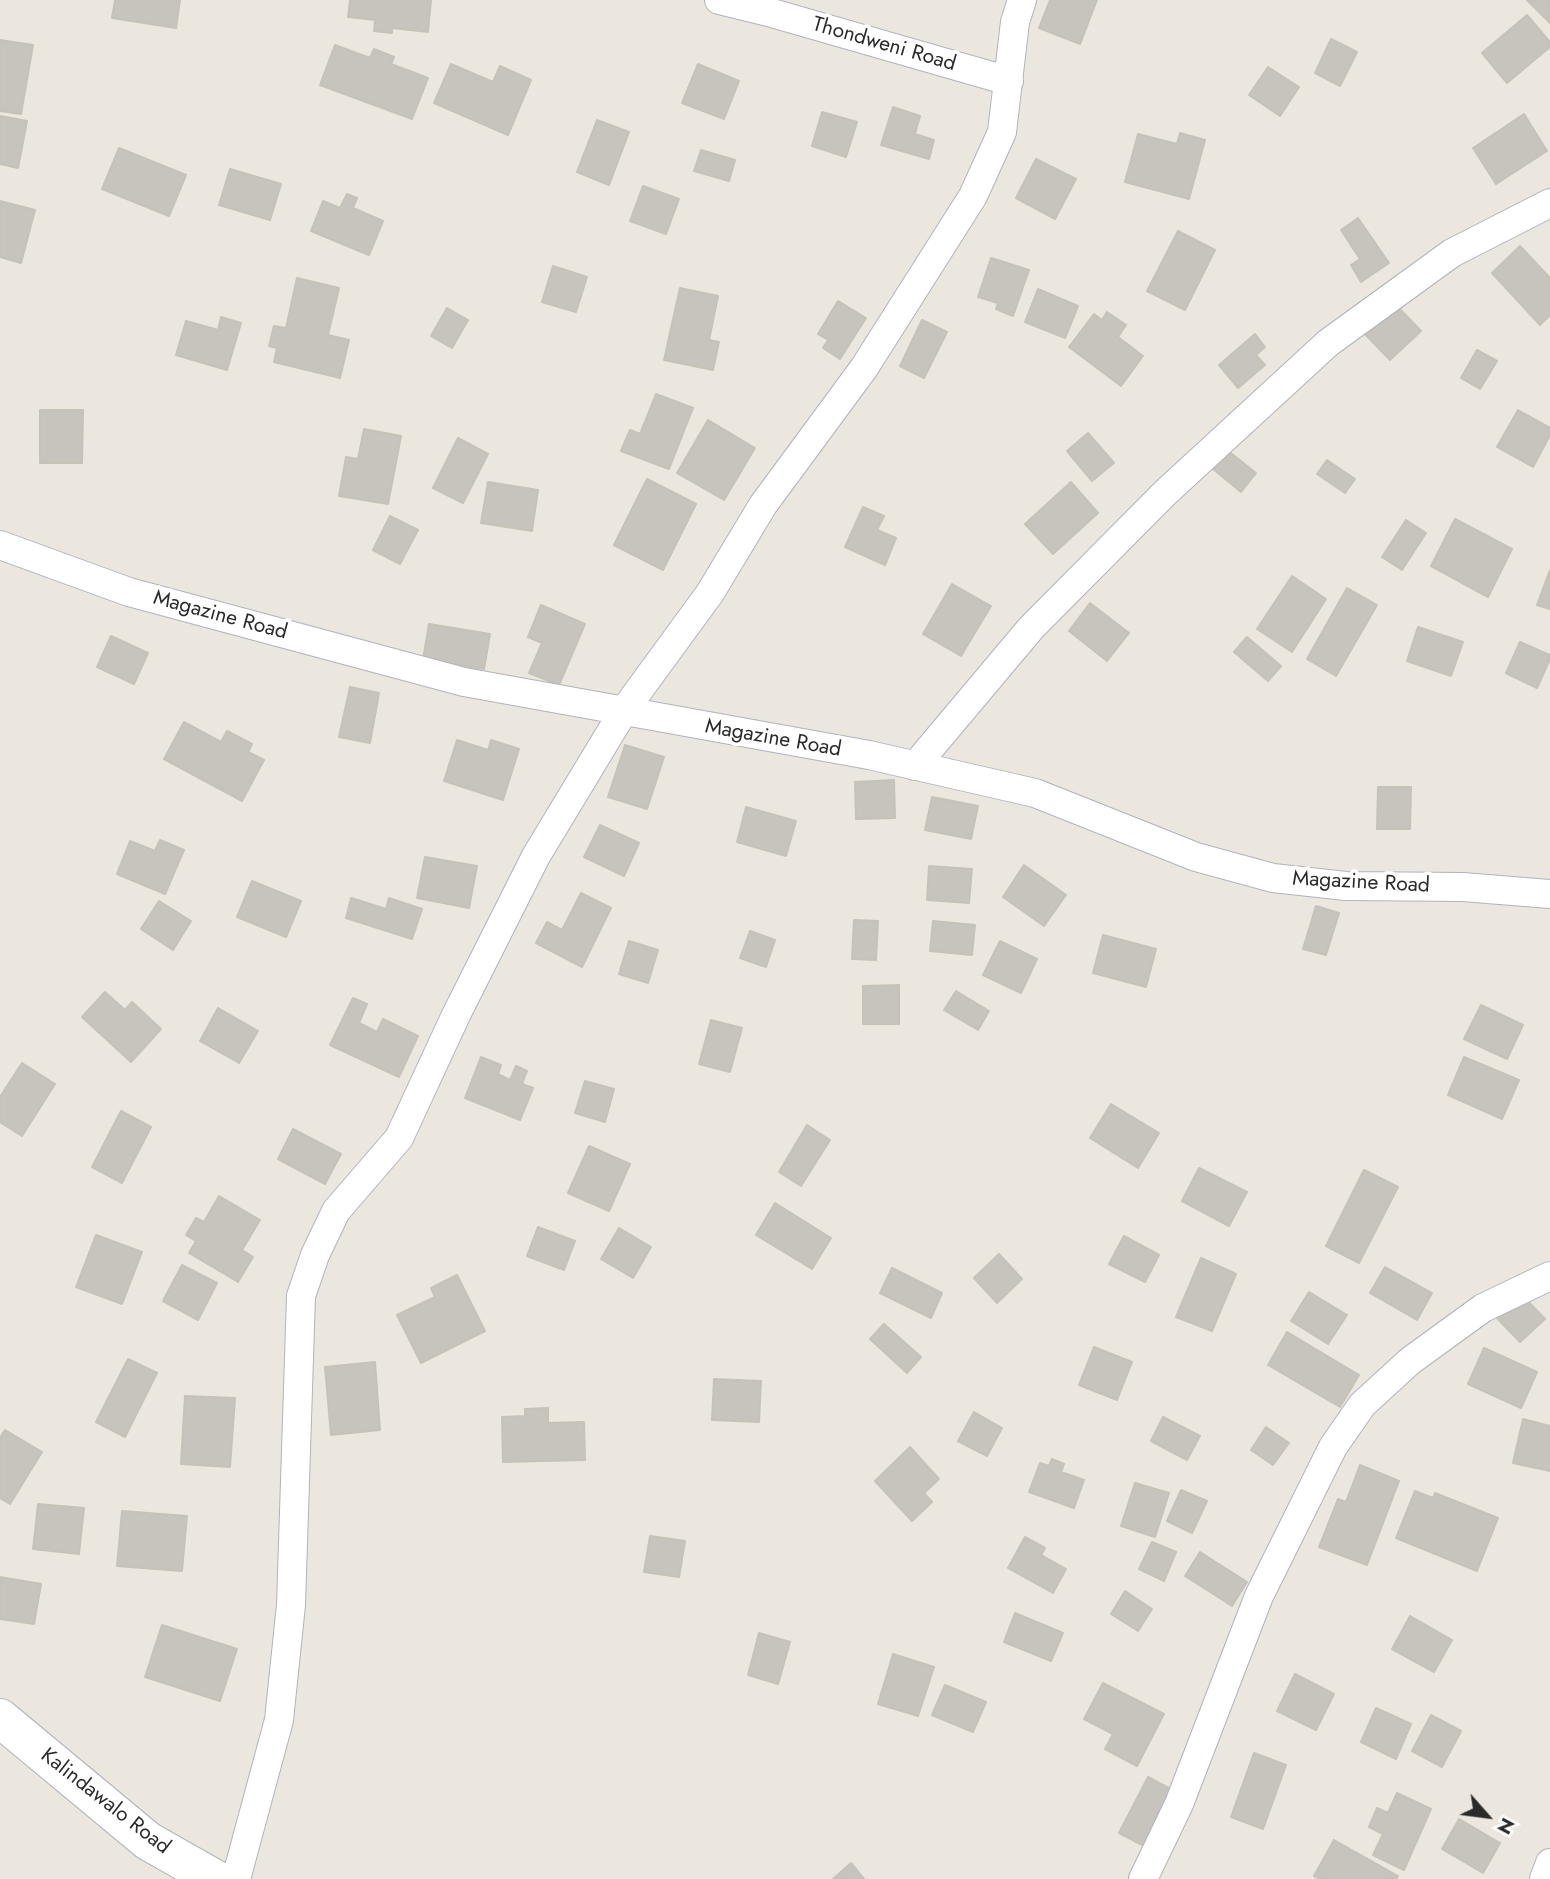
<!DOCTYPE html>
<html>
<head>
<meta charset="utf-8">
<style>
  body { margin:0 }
  #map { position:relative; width:1550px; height:1879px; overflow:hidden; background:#ebe7de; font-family:Jost,sans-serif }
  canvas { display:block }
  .north { position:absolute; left:1452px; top:1781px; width:70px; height:70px; -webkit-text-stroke:5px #fff; paint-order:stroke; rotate:118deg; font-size:19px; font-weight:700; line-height:28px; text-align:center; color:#2b2b2b }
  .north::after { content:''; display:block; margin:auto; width:24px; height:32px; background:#2b2b2b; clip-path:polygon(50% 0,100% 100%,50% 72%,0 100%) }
</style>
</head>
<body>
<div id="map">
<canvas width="1550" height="1879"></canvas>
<div class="north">N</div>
</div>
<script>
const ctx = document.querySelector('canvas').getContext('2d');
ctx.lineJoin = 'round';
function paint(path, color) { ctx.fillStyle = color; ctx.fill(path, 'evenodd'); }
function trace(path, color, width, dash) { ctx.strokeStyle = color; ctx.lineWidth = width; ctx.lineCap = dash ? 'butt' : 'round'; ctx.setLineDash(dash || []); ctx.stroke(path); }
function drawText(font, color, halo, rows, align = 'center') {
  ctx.font = font + ' Jost,sans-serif'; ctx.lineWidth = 7; ctx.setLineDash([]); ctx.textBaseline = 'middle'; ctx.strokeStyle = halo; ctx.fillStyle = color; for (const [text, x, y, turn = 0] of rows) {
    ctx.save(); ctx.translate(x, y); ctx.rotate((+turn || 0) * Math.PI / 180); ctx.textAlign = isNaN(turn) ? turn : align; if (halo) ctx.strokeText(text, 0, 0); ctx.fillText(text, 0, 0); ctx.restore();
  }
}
const building = new Path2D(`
  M115,0H180L176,28L112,18Z
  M350,0H431L428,32L392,28V33L374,31L375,20L348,17Z
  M1050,0H1097L1080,44L1039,28Z
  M1527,0H1550V23Z
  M1527,15L1550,42V47L1507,83L1482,53Z
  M1331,39L1357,52L1340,86L1315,73Z
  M0,40L33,45L21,114L0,111Z
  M335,45L370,58L374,49L394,57L391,64L428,78L412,119L320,85Z
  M451,64L493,82L500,66L531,80L508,135L434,103Z
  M698,64L739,81L724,119L682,103Z
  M1268,67L1299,87L1280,116L1249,95Z
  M893,107L920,116L915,134L934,140L929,159L881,145Z
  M822,112L857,122L846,157L812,146Z
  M1524,114L1547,151L1496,184L1473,148Z
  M0,116L27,121L18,168L0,164Z
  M597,120L629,132L609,185L577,172Z
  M1180,133L1205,140L1189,199L1125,182L1138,134L1177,144Z
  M119,148L186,175L169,216L102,189Z
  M701,150L735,160L729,181L694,171Z
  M1036,159L1076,179L1055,219L1016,198Z
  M230,169L281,184L270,220L219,205Z
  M643,186L679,199L666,234L630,221Z
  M347,194L357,198L353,208L383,221L369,255L311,231L323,201L340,208Z
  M0,201L35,210L21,263L0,257Z
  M1358,218L1389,263L1361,282L1351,265L1360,259L1341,230Z
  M1178,231L1215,250L1185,310L1147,291Z
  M1520,246L1550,278V315L1540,325L1492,273Z
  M991,258L1029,270L1013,316L996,309L998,303L978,297Z
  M553,266L587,277L576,312L542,302Z
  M297,278L339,288L328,335L349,340L340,378L274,362L277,348L269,346L274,326L286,328Z
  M680,288L718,296L709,340L719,342L713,370L664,360Z
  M1038,289L1078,306L1065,338L1025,322Z
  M838,301L866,318L840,359L823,348L828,340L818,334Z
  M1394,303L1421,331L1390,360L1363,332Z
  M447,308L468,320L452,348L431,336Z
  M1107,312L1126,325L1118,337L1143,356L1121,386L1069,347L1094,314L1102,320Z
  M221,317L241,323L227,370L176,355L186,321L218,330Z
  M922,320L947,332L924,378L900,366Z
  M1255,334L1265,347L1256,355L1265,365L1238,388L1219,365Z
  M1477,350L1497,361L1480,389L1461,378Z
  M656,394L693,408L669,469L621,451L630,430L640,434Z
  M40,410H83L82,463H40Z
  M1518,410L1550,428V435L1533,467L1497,447Z
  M708,420L755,448L724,500L677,473Z
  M364,429L401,436L388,504L339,496L346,457L358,459Z
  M1088,433L1114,463L1092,481L1067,451Z
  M458,438L488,454L463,503L433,488Z
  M1227,450L1256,473L1241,492L1212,468Z
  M1327,460L1355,479L1345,493L1317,474Z
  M647,479L696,504L663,570L614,545Z
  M488,482L538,490L532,531L481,523Z
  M1071,482L1098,513L1053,554L1025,524Z
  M863,507L884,516L877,530L896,538L885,565L845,547Z
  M390,516L418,530L400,564L373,550Z
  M1455,519L1512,549L1488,597L1431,566Z
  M1406,520L1426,533L1402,570L1382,557Z
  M1550,570V609L1537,605Z
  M1292,576L1326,599L1292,652L1257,629Z
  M952,584L991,606L961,656L923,634Z
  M1347,588L1377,605L1336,676L1307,659Z
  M1090,603L1129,633L1107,661L1069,631Z
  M541,605L585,624L559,685L529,673L542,643L528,637Z
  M429,624L490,634L484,669L423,660Z
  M1418,627L1463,642L1451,676L1407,661Z
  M111,636L148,653L134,684L97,667Z
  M1247,637L1281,666L1268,681L1234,652Z
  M1520,642L1550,655V659L1537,688L1506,673Z
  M350,687L379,693L370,743L339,737Z
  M184,722L221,742L227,731L252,744L248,752L264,760L242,801L164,759Z
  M457,740L488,750L491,740L519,749L503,800L444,781Z
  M625,745L664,757L647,809L608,797Z
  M894,780L895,818L856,819L855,782Z
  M1378,787H1411L1410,829H1377Z
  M932,797L978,806L971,839L925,830Z
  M746,807L796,821L786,856L737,842Z
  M600,825L639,843L624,876L584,857Z
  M160,840L184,850L165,894L117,874L130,841L155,851Z
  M425,857L477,866L469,908L417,898Z
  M1024,865L1066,895L1044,926L1003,897Z
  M929,866L972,869L969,903L927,900Z
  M252,881L301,901L286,937L237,917Z
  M581,893L611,908L582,967L536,943L547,922L562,930Z
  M351,898L386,909L389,898L422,909L412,939L346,918Z
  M159,901L191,921L173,950L141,929Z
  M1316,906L1339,913L1326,955L1303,949Z
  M854,920L878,921L876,960L852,959Z
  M933,921L975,925L972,955L930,951Z
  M750,931L775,940L766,967L740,958Z
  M1103,935L1156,949L1146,987L1093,973Z
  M629,941L658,950L648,983L619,974Z
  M1000,941L1037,959L1021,993L983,975Z
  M899,985V1024H863V986Z
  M956,991L989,1011L978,1030L944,1010Z
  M105,992L125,1010L132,1002L161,1029L131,1062L82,1017Z
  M353,998L367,1004L359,1023L377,1032L383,1019L418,1036L399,1077L330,1045Z
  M1481,1005L1523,1025L1507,1059L1464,1039Z
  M218,1008L258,1031L239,1063L200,1041Z
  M711,1020L742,1028L730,1072L699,1064Z
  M481,1057L501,1065L498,1074L510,1080L516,1066L527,1071L522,1084L533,1088L520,1120L465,1098Z
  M1464,1057L1519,1080L1502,1119L1448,1095Z
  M22,1063L55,1084L22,1136L0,1122V1097Z
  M585,1081L614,1089L605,1122L575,1113Z
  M1111,1104L1159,1133L1138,1168L1090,1138Z
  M121,1111L151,1127L122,1183L92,1167Z
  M807,1125L830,1140L801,1186L779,1172Z
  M293,1129L341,1154L325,1184L278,1159Z
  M589,1146L630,1164L609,1211L568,1193Z
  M1199,1168L1247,1192L1229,1226L1182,1201Z
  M1364,1170L1398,1187L1359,1263L1326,1246Z
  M219,1196L260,1220L242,1250L253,1257L238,1282L189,1253L196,1241L186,1235L196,1218L204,1222Z
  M775,1203L831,1238L812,1269L756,1235Z
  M538,1227L575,1241L564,1270L527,1256Z
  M619,1228L651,1247L633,1278L601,1259Z
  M96,1235L142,1252L122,1304L76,1287Z
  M1124,1236L1159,1255L1145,1282L1109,1264Z
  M999,1254L1022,1279L997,1303L974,1278Z
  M1201,1258L1236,1274L1212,1331L1176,1317Z
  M182,1265L217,1283L198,1320L163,1301Z
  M1385,1267L1432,1293L1417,1320L1370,1293Z
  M892,1268L942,1293L931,1318L880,1293Z
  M457,1275L485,1331L421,1363L397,1315L435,1297L431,1288Z
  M1309,1292L1347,1315L1328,1344L1291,1321Z
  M1519,1292L1545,1319L1520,1342L1494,1315Z
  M884,1324L921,1357L907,1373L870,1339Z
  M1287,1332L1359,1375L1340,1407L1268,1365Z
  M1094,1347L1132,1362L1117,1400L1079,1385Z
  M1484,1348L1537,1372L1521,1408L1468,1384Z
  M128,1359L157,1373L125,1437L96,1422Z
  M375,1362L380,1430L331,1435L325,1367Z
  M714,1379L761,1381L759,1422L712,1420Z
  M185,1396L235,1398L230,1467L181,1464Z
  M548,1408V1423L584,1422L585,1460L503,1462L502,1417L525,1416V1409Z
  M974,1412L1002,1428L987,1456L958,1441Z
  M1163,1417L1200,1436L1187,1460L1151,1441Z
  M1523,1419L1550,1426V1471L1513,1463Z
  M1266,1427L1289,1443L1273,1465L1251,1450Z
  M5,1430L42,1452L10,1504L0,1498V1438Z
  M910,1447L939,1479L924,1493L932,1502L912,1521L875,1481Z
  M1052,1459L1064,1464L1061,1472L1084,1480L1074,1508L1029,1492L1040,1463L1049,1466Z
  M1360,1465L1399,1481L1367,1565L1319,1547L1338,1499L1346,1502Z
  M1135,1483L1169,1493L1155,1537L1121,1526Z
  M1181,1490L1207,1501L1192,1533L1167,1521Z
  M1415,1491L1433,1498L1435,1493L1498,1518L1477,1571L1396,1538Z
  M38,1504L84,1508L79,1554L33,1549Z
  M122,1511L187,1516L182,1571L117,1566Z
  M650,1536L685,1541L679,1577L644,1572Z
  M1025,1537L1045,1548L1041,1555L1066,1569L1053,1593L1008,1568Z
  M1152,1542L1176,1552L1164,1581L1139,1569Z
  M1200,1552L1247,1582L1232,1606L1185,1576Z
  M0,1577L41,1584L34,1624L0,1619Z
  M1125,1591L1152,1609L1138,1631L1111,1614Z
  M1015,1613L1063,1633L1051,1661L1004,1642Z
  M1410,1616L1452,1640L1434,1672L1392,1649Z
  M162,1625L237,1649L220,1701L145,1677Z
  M759,1633L790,1642L778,1684L748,1675Z
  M893,1654L934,1667L918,1716L878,1704Z
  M1295,1674L1334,1694L1316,1730L1277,1711Z
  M1103,1683L1164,1714L1137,1766L1105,1749L1113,1734L1084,1719Z
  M945,1685L986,1702L973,1732L932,1715Z
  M1376,1708L1411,1724L1396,1759L1361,1742Z
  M1431,1715L1461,1731L1442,1767L1412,1751Z
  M1254,1753L1286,1765L1263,1829L1231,1817Z
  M1148,1777L1178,1793L1150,1849L1119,1833Z
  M1397,1793L1431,1809L1404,1870L1373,1855L1383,1834L1369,1827L1377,1808L1388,1813Z
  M1459,1819L1500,1843L1483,1873L1442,1849Z
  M1334,1840L1398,1876L1396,1879H1320L1314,1876Z
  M851,1863L864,1879H833Z`);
paint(building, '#c7c3bd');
trace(building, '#c7c2b8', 2);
const street = new Path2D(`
  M719,0L772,13L1009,81
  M0,545L129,592L464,682L869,755L1035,793L1196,857L1273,878L1346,886L1463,887L1550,894
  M915,766L1031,628L1165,493L1328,343L1452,253L1550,203
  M236,1879L279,1720L291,1605L301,1296L315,1255L336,1211L399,1138L456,1015L536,856L623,712L710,593L763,505L864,368L973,196L1002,132L1015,22L1022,0
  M1143,1879L1179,1804L1259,1596L1333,1447L1362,1405L1410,1361L1483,1308L1550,1276
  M1544,1879L1550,1863`);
const secondary = new Path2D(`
  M0,1718L148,1841L215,1879`);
trace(street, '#b1b3bd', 30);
trace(secondary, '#b1b3bd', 40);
trace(street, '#fff', 28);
trace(secondary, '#fff', 38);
drawText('21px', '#2b2b2b', '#fff', [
  ["Thondweni Road",884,45,16],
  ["Magazine Road",220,616,15],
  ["Magazine Road",773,739,10],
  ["Magazine Road",1361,883,3],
  ["Kalindawalo Road",105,1802,38]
]);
</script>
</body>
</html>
